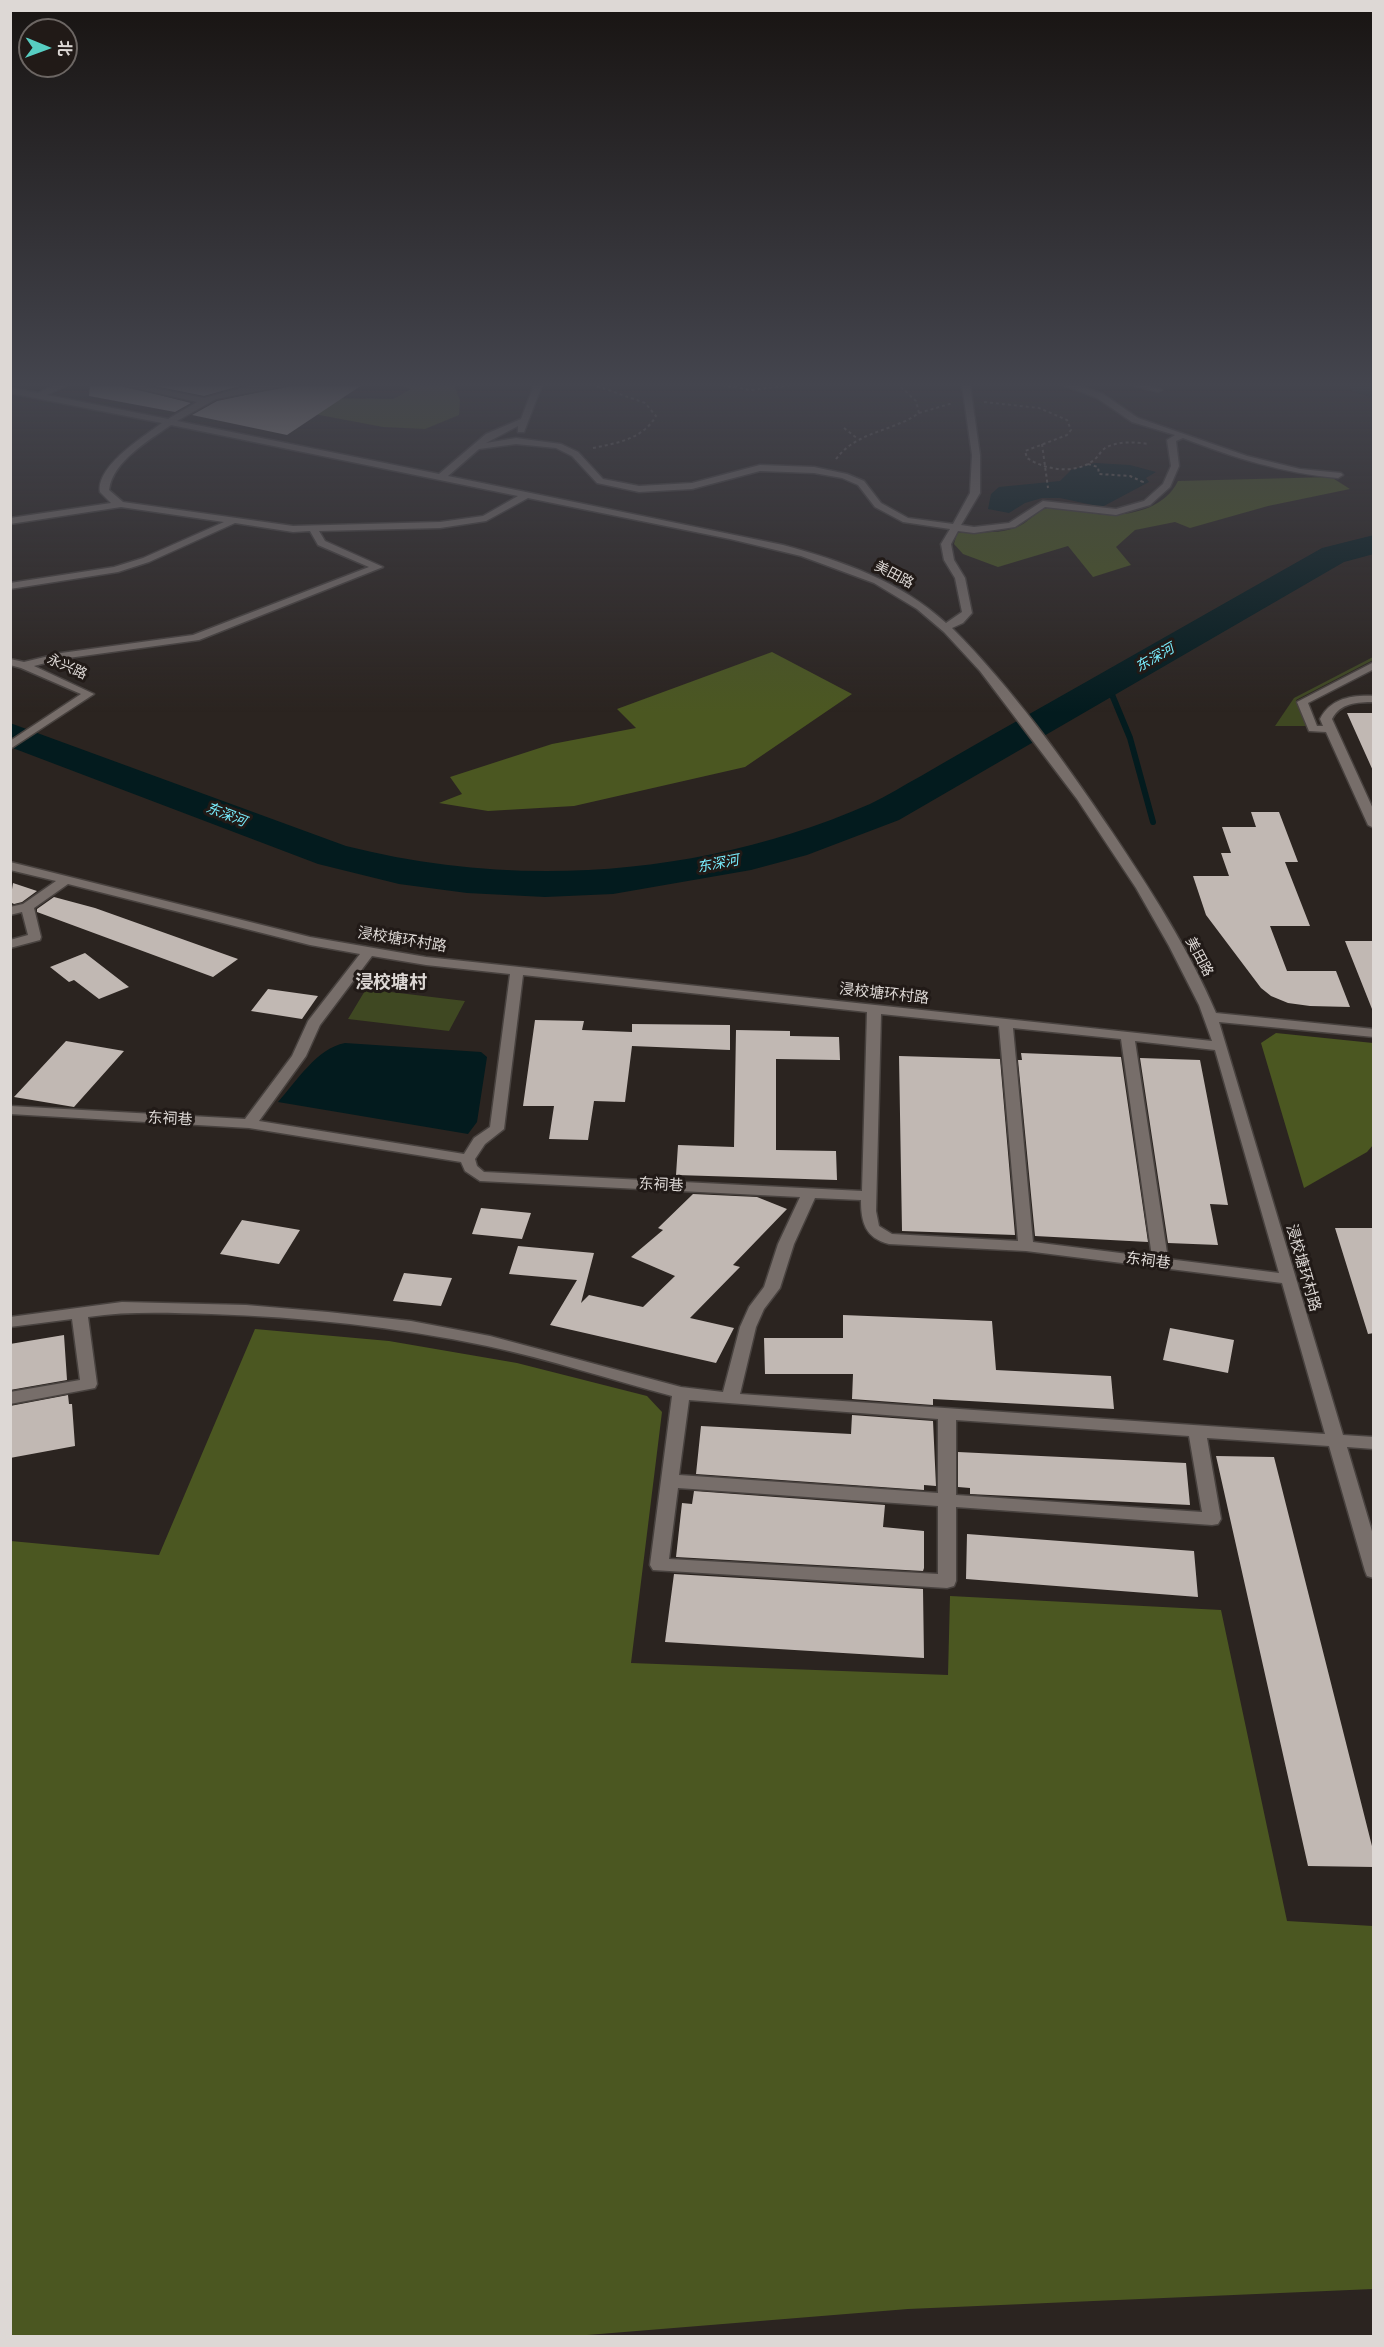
<!DOCTYPE html>
<html>
<head>
<meta charset="utf-8">
<style>
  body { margin:0 }
  #map { position:relative; width:1384px; height:2347px; overflow:hidden; background:#2b2420; font-family:Rubik,"Noto Sans SC",sans-serif }
  canvas { display:block }
  .frame { position:absolute; inset:0; border:12px solid #ddd8d5; pointer-events:none }
  .north { position:absolute; left:18px; top:18px; width:60px; height:60px; box-sizing:border-box; background:#211a17; border:2px solid #6c6663; border-radius:50%; rotate:91deg; font-size:16px; font-weight:700; line-height:24px; text-align:center; color:#ddd8d5 }
  .north::after { content:''; display:block; margin:auto; width:21px; height:27px; background:#57cec2; clip-path:polygon(50% 0,100% 100%,50% 72%,0 100%) }
</style>
</head>
<body>
<div id="map">
<canvas width="1384" height="2347"></canvas>
<div class="frame"></div>
<div class="north">北</div>
</div>
<script>
const ctx = document.querySelector('canvas').getContext('2d');
ctx.lineJoin = 'round';
function paint(path, color) { ctx.fillStyle = color; ctx.fill(path, 'evenodd'); }
function trace(path, color, width, dash) { ctx.strokeStyle = color; ctx.lineWidth = width; ctx.lineCap = dash ? 'butt' : 'round'; ctx.setLineDash(dash || []); ctx.stroke(path); }
function drawText(font, color, halo, rows, align = 'center') {
  ctx.font = font + ' Rubik,"Noto Sans SC",sans-serif'; ctx.lineWidth = 6; ctx.setLineDash([]); ctx.textBaseline = 'middle'; ctx.strokeStyle = halo; ctx.fillStyle = color; for (const [text, x, y, turn = 0] of rows) {
    ctx.save(); ctx.translate(x, y); ctx.rotate((+turn || 0) * Math.PI / 180); ctx.textAlign = isNaN(turn) ? turn : align; if (halo) ctx.strokeText(text, 0, 0); ctx.fillText(text, 0, 0); ctx.restore();
  }
}
paint(new Path2D(`
  M1373,657V660L1296,700L1306,726H1275L1294,698Z
  M366,989L465,1001L449,1031L348,1019Z`), '#3f4822');
paint(new Path2D(`
  M401,385H454L460,400L459,415L425,429L383,427L298,411L323,398L393,399L411,389Z
  M1331,477L1350,489L1268,506L1190,528L1175,522L1135,530L1116,547L1131,565L1093,577L1068,546L998,567L963,554L954,544L957,533C977,531 999,535 1017,527C1030,522 1038,508 1052,507C1067,506 1083,512 1098,514C1127,517 1164,510 1178,481Z
  M772,652L852,694L745,767L574,806L488,811L439,803L462,794L450,777L552,744L636,728L617,709Z
  M1276,1033L1373,1043V1145L1367,1152L1304,1188L1261,1043Z
  M255,1329L389,1341L517,1363L647,1396L662,1412L631,1663L948,1675L950,1596L1221,1610L1287,1921L1373,1926V2289L908,2309L575,2336H11V1541L159,1555Z`), '#4b5721');
paint(new Path2D(`
  M1095,463L1130,465L1156,472L1146,478L1149,482L1102,507L1060,498H1042L1025,503L1009,513L988,509L991,494L999,487L1060,481L1071,470Z
  M345,1043L481,1052L487,1057L477,1122L468,1134L278,1102C296,1082 317,1048 345,1043Z`), '#031b1e');
trace(new Path2D(`
  M1108,685L1130,738L1153,822`), '#031b1e', 6);
paint(new Path2D(`
  M1348,385H1374V398L1352,391Z
  M1374,535V554L1344,562L899,820L807,855L751,870L613,894L545,897L467,893L399,884L318,864L10,747V723L346,846C519,890 706,876 870,804C887,796 904,785 921,776C953,757 985,739 1017,721C1119,663 1220,606 1322,548Z`), '#031b1e');
paint(new Path2D(`
  M90,385H120L191,403L175,412L89,396Z
  M149,385H244L204,396Z
  M292,385H362L287,435L192,415L217,401Z
  M1347,713H1374V773Z
  M1251,812H1279L1298,862H1285L1310,926H1270L1287,971H1336L1350,1007L1310,1006L1288,1003L1271,996L1261,988L1206,915L1193,876H1229L1221,853H1231L1222,827H1256Z
  M13,883L37,891L22,902L14,904L10,902Z
  M54,897L95,908L238,959L213,977L37,912V909Z
  M1345,941H1374V1009H1372Z
  M85,953L129,987L99,999L74,980L69,982L50,967Z
  M268,989L318,996L302,1019L251,1011Z
  M535,1020L584,1021L582,1030L632,1032V1024L730,1025V1050L632,1046L625,1102L594,1101L588,1140L549,1139L554,1106H523Z
  M736,1030L790,1031V1036L839,1037L840,1060L776,1059V1150L836,1151L837,1180L676,1175L678,1145L734,1147Z
  M66,1041L124,1051L74,1107L14,1097Z
  M1021,1053L1121,1057L1148,1242L1035,1236L1018,1060H1022Z
  M899,1056L1000,1059L1015,1235L902,1231Z
  M1140,1058L1200,1060L1228,1205L1210,1204L1218,1245L1168,1243Z
  M693,1194L757,1197L787,1209L733,1265L740,1267L690,1318L734,1328L716,1363L550,1325L577,1280L509,1274L518,1246L594,1253L581,1303L589,1295L643,1307L675,1276L631,1257L663,1230L658,1228Z
  M481,1208L531,1213L522,1239L472,1234Z
  M242,1220L300,1230L279,1264L220,1254Z
  M1335,1228H1374V1333L1368,1334Z
  M404,1273L452,1278L441,1306L393,1301Z
  M843,1315L992,1321L996,1370L1111,1376L1114,1409L933,1399V1405L852,1399L853,1374H765L764,1338H843Z
  M1170,1328L1234,1340L1228,1373L1163,1360Z
  M64,1335L67,1380L10,1390V1344Z
  M68,1395L69,1404H72L75,1446L10,1458V1406Z
  M852,1415L933,1421L936,1486L924,1485V1490L696,1474L701,1426L851,1434Z
  M958,1452L1186,1463L1190,1505L970,1494V1488L958,1487Z
  M1216,1456L1274,1457L1374,1854V1867L1308,1866Z
  M694,1491L885,1505L883,1527L924,1531V1568L923,1571L676,1557L682,1503L692,1504Z
  M967,1534L1194,1551L1198,1597L966,1579Z
  M674,1574L923,1589L924,1658L665,1642Z`), '#c1b8b3');
const minor = new Path2D(`
  M56,385H67L47,395L168,419L197,402L122,385H138L204,398L249,386L290,385L216,399L177,421L439,474L486,434L521,419L534,385H542L524,432H518V426L486,443L516,438L561,444L578,452L603,479L639,486L692,483L760,465L814,467L847,474L864,481L881,503L908,518L953,524L970,493L972,455L962,385H970L980,455V493L961,525L974,527L1009,523L1043,501L1116,509L1144,501L1163,484L1171,466L1167,440L1175,435L1132,422L1097,398L1064,385H1076L1103,394L1138,418L1247,456L1300,469L1341,473L1343,475L1338,478C1282,473 1235,458 1183,438L1176,441L1179,466L1170,487L1150,505L1116,515L1045,507L1015,527L974,533L958,531L951,544L954,560L965,578L972,613L963,623L952,628C1013,689 1064,761 1112,832C1150,889 1189,949 1216,1013L1374,1029V1037L1219,1022L1343,1435L1374,1437V1449L1347,1447L1374,1538V1578L1367,1576L1365,1571L1329,1446L1207,1438L1221,1519L1218,1524L1212,1525L956,1507V1581L954,1586L947,1588L653,1570L650,1565L672,1396C611,1380 549,1359 487,1346C397,1327 303,1317 211,1314C169,1313 129,1311 88,1317L97,1384L95,1388L10,1404V1392L80,1380L72,1319L10,1327V1317L122,1302L246,1305L328,1312L411,1321L490,1336L681,1387L723,1392L740,1327L749,1307L764,1287L778,1244L800,1197L480,1181L465,1171L461,1162L249,1128L10,1114V1106L245,1119L292,1056L308,1021L360,954L310,945L68,884L34,908L41,937L40,940L10,948V940L28,935L22,912L10,915V907L23,904L56,881L10,870V862L310,937L426,957L1212,1041L1199,1005L1169,946L1136,888L1077,799L980,671L944,632L917,609L874,583L801,556L730,539L528,498L486,521L440,528L319,531L325,541L383,567L199,640L61,659L34,666L94,694L10,749V741L81,694L21,668L10,665V659L24,662L61,653L193,635L369,567L318,545L310,531L293,532L235,523L149,562L118,572L10,589V583L114,567L143,558L224,522L121,507L10,524V518L111,503L100,492C96,466 143,437 162,423L10,393V388L38,393ZM171,425L518,496L483,516L440,522L293,526L123,502L109,490C113,461 148,441 171,425ZM516,444L556,448L572,456L597,483L639,492L692,489L760,471L814,473L842,478L858,485L875,507L903,522L950,529L941,544L944,560L955,578L962,612L946,623C900,581 842,561 783,545L448,476L479,449ZM372,956L426,965L510,974L490,1127L474,1138L464,1154L259,1121L306,1056L320,1025ZM523,975L867,1012L862,1191L484,1172L477,1166L475,1159L485,1144L504,1129ZM881,1014L999,1026L1018,1241L892,1234L879,1226L876,1211ZM1013,1028L1121,1039L1152,1257L1033,1242ZM1135,1041L1215,1050L1279,1273L1168,1259ZM815,1198L861,1200C861,1222 865,1238 889,1244L1026,1251L1282,1283L1325,1434L740,1394L756,1327L764,1309L780,1288L794,1244ZM689,1400L938,1419V1493L679,1475ZM956,1420L1189,1436L1202,1512L956,1495ZM678,1488L938,1506V1574L669,1559Z
  M1133,385H1147L1162,390L1158,392Z
  M1374,662V669L1308,703L1317,726H1323L1320,719C1331,698 1352,695 1374,696V702C1357,702 1340,703 1332,719L1374,811V828L1368,825L1326,732L1309,731L1297,702Z`);
trace(minor, '#48423f', 3);
trace(new Path2D(`
  M722,385L751,390L793,385
  M984,402L1039,408L1067,420L1071,430L1067,435L1025,451L1027,458C1045,470 1075,475 1094,460C1099,456 1101,450 1107,447C1120,441 1135,442 1149,444
  M919,413L953,403
  M844,428L858,439
  M1042,444L1048,488
  M593,448C617,443 643,439 656,416L645,403L594,385
  M836,459C857,431 892,432 919,413L916,401L899,385
  M1088,464L1098,467L1099,474L1130,476L1143,482L1141,483`), '#69635f', 2, [3, 3]);
paint(minor, '#776e6a');
const sky = ctx.createLinearGradient(0, 0, 0, 713);
sky.addColorStop(0, '#181412');
sky.addColorStop(0.54, '#44454e');
sky.addColorStop(1, '#44454e00');
ctx.fillStyle = sky;
ctx.fillRect(0, 0, 1384, 713);
drawText('14px', '#ddd8d5', '#211a17', [
  ["美田路",894,575,28],
  ["永兴路",67,667,24],
  ["美田路",1199,957,62]
]);
drawText('italic 14px', '#79edfd', '#211a17', [
  ["东深河",1155,658,-30],
  ["东深河",226,815,21],
  ["东深河",718,864,-11]
]);
drawText('15px', '#ddd8d5', '#211a17', [
  ["浸校塘环村路",402,940,9],
  ["浸校塘环村路",884,994,6],
  ["东祠巷",170,1119,3],
  ["东祠巷",661,1185,3],
  ["东祠巷",1148,1261,7],
  ["浸校塘环村路",1303,1268,74]
]);
drawText('bold 18px', '#ddd8d5', '#211a17', [
  ["浸校塘村",391,983]
]);
</script>
</body>
</html>
